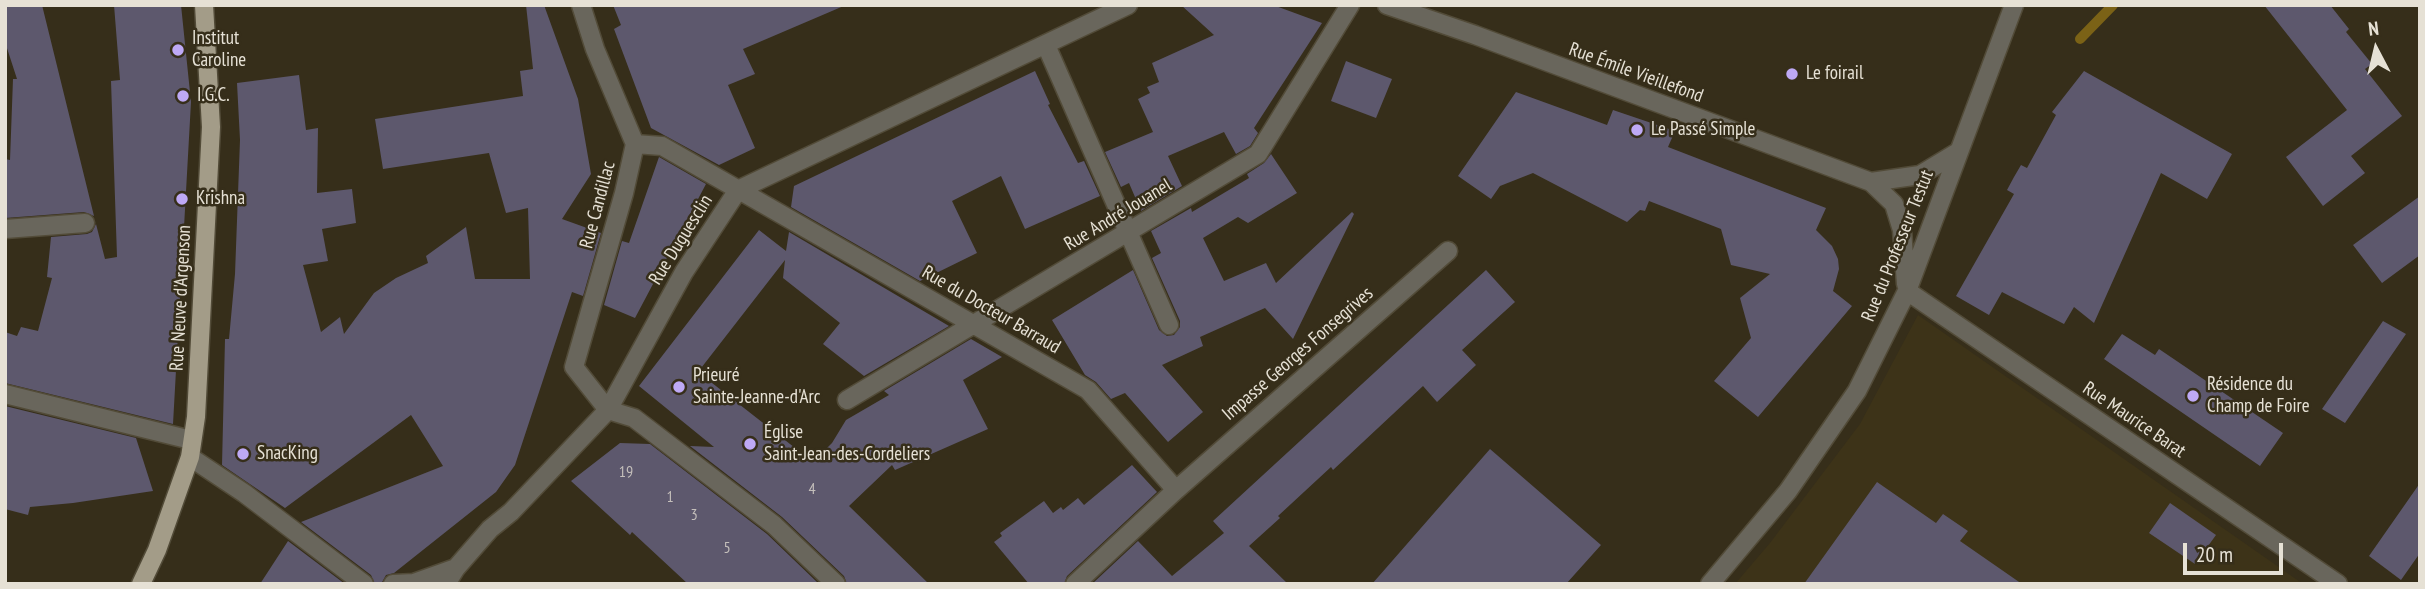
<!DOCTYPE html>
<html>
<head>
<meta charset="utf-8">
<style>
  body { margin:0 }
  #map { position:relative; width:2425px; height:589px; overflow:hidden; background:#362e1a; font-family:"PT Sans Narrow",sans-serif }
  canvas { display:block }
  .frame { position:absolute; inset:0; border:7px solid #e6e1d5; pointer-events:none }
  .north { position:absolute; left:2341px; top:14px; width:70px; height:70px; -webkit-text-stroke:5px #362e1a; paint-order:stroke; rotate:353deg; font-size:19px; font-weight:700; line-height:28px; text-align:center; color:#e6e1d5 }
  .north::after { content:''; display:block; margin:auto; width:24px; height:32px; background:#e6e1d5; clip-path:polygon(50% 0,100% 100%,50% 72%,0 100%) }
  .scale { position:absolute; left:2183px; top:543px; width:100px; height:32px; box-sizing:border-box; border:4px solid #e6e1d5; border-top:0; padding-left:9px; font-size:21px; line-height:24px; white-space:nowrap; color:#e6e1d5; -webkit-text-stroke:5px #362e1a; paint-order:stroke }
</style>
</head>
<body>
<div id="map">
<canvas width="2425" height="589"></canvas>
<div class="frame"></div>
<div class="north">N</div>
<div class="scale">20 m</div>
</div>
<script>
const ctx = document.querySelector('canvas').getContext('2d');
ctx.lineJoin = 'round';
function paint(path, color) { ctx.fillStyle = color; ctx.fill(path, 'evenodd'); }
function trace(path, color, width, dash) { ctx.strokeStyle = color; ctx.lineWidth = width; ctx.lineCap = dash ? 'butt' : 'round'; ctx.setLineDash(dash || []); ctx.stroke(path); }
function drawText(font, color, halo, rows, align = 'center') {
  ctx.font = font + ' "PT Sans Narrow",sans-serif'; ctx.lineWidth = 5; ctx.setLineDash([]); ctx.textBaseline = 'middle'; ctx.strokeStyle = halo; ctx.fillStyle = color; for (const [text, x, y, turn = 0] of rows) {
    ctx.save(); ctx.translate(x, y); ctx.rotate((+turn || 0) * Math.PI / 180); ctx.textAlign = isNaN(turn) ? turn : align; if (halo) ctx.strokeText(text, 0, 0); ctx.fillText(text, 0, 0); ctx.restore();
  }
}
paint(new Path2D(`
  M1918,315L2303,584H1735L1770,543L1860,424Z`), '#3d3318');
trace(new Path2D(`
  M2080,39L2113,5`), '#7b6216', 10);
paint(new Path2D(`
  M5,5H42L94,216L84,212L5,218V159L10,160L13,79H17L5,42Z
  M114,5H181L191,102L173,424L5,383V332L17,336L21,327L38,331L52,278L47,277L51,237L87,234L92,232L96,224L105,259L117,257L111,81L120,80Z
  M526,5H544L578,99L591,174L562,219L601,233L583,296L572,292L515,465L496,492L394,573L386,575L381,584H375L371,575L301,522L443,466L411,415L285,508L222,465L225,339H229L235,274L240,140L237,83L299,75L306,130L318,128L317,193L352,189L356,223L322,229L328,261L303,265L321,332L340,317L344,334L374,293L396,278L428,263L426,256L466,227L475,279H530L528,208L506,213L489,153L383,169L375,119L523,96L520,71L533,69Z
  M613,5H846L743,49L755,74L728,85L755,148L719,165L651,128L614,29L621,25Z
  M1181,5H1273L1322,23L1254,128L1258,133L1250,146L1236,154L1224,132L1168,156L1182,186L1141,211L1129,183L1121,187L1105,152L1153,132L1138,99L1150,93L1147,87L1159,82L1152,63L1214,35Z
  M2264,5H2330L2349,29L2346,32L2372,64L2365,69L2402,116L2351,156L2365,173L2323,206L2286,157L2347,110Z
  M1346,61L1392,79L1376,118L1331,101Z
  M1035,71L1050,104L1048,105L1078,163L1084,161L1100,196L1025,229L1001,176L952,201L977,253L920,281L791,207L794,186Z
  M2084,71L2232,154L2207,199L2161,173L2094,323L2074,307L2064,324L2002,292L1989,315L1956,296L2014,194L2007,190L2014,177L2021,165L2027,168L2056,115L2052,112Z
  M1516,92L1607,125L1613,110L1675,131L1668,147L1826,208L1816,230L1832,246L1838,259L1839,269L1833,291L1852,306L1758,417L1714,381L1751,338L1740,298L1770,274L1731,265L1721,229L1649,201L1645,211L1640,210L1627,222L1533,173L1500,186L1491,199L1458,176Z
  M1271,154L1297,193L1248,223L1238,217L1203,238L1224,281L1266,263L1276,283L1352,212L1354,214L1293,339L1265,308L1200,337L1203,346L1162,365L1203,412L1168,442L1125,393L1111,399L1096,382L1085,375L1052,320L1133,270L1159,330L1167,336L1174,335L1180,327V321L1152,258L1161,253L1151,231L1191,208L1192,212L1249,178L1247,174L1264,163Z
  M659,157L706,184L635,318L604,305L622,241L629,243Z
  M2420,196V255L2382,283L2353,245Z
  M759,230L786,251L789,232L949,326L864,376L823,344L840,323L783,278L785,260L698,372L813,462L832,443L846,420L889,395L884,391L971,339L1002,357L963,380L988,429L895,470L892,465L849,506L929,584H847L844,576L782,517L690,446L714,447L639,386Z
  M1486,270L1515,302L1462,350L1476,365L1437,402L1423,386L1333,470L1331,467L1278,516L1280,518L1249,546L1288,584H1092L1138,541L1172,576L1224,533L1213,521Z
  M2383,321L2406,334L2345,423L2322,409Z
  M2122,334L2155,355L2159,349L2283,433L2260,466L2104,359Z
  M5,406L136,438L153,491L73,503L30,507L28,515L5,509Z
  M620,443L650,444L767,534L819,584H688L632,532L630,535L571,481Z
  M1490,449L1601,545L1566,584H1372Z
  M1132,465L1157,492L1067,576L1064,584H1029L994,542L1002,536L1000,533L1044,501L1053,513L1061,507L1063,510L1078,498L1084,505Z
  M1877,482L1936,523L1943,514L1968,531L1960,541L2022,584H1804Z
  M2420,483V553L2401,580L2369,556Z
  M2170,503L2216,535L2195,564L2149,533Z
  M288,541L345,584H260Z`), '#5d586d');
const minor = new Path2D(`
  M581,5L595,49L635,144L624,193L574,367L608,410
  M1387,5L1475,35L1871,182L1894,204L1902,230L1906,284
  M1046,45L1169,325
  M635,144L662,146L1088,390L1176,490L1075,584
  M1871,182L1920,175L1958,152
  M5,229L85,223
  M1907,291L2338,584
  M5,394L191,440
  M847,400L1258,154L1350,5
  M608,410L634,418L774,525L836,584
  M190,457L244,493L364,584
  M1176,490L1448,251
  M393,584L414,583L456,568
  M446,584L456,568L490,529L511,512L608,410L684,272L738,190L1128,5
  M1710,584L1788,491L1857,391L1907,291L2014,5`);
const major = new Path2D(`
  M141,584L157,550L190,457L196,417L211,127L204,5`);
trace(minor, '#524b38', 21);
trace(major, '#524b38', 21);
trace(minor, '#69665c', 18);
trace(major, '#a39c88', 18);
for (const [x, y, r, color] of [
  [178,50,7,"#bea9f5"],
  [1792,74,7,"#bea9f5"],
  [183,96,7,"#bea9f5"],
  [1637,130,7,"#bea9f5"],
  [182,199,7,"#bea9f5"],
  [679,387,7,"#bea9f5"],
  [2193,396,7,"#bea9f5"],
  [750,444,7,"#bea9f5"],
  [243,454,7,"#bea9f5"]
]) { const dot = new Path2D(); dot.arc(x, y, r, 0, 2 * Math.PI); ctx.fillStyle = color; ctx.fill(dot); trace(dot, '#362e1a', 2.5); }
drawText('16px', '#c4bfbb', null, [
  ["19",626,472],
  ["4",812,489],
  ["1",670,497],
  ["3",694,515],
  ["5",727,548]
]);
drawText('19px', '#e6e1d5', '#362e1a', [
  ["Institut",192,39],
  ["Caroline",192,61],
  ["Le foirail",1806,74],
  ["I.G.C.",197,96],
  ["Le Passé Simple",1651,130],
  ["Krishna",196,199],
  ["Prieuré",693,376],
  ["Sainte-Jeanne-d'Arc",693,398],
  ["Résidence du",2207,385],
  ["Champ de Foire",2207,407],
  ["Église",764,433],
  ["Saint-Jean-des-Cordeliers",764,455],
  ["SnacKing",257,454]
], 'left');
drawText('19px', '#e6e1d5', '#362e1a', [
  ["Rue Émile Vieillefond",1636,73,20],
  ["Rue Candillac",598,205,-75],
  ["Rue André Jouanel",1118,215,-31],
  ["Rue Duguesclin",681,240,-58],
  ["Rue du Professeur Testut",1898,246,-68],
  ["Rue Neuve d'Argenson",181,298,-87],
  ["Rue du Docteur Barraud",991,310,30],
  ["Impasse Georges Fonsegrives",1298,354,-41],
  ["Rue Maurice Barat",2134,420,34]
]);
</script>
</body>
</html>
